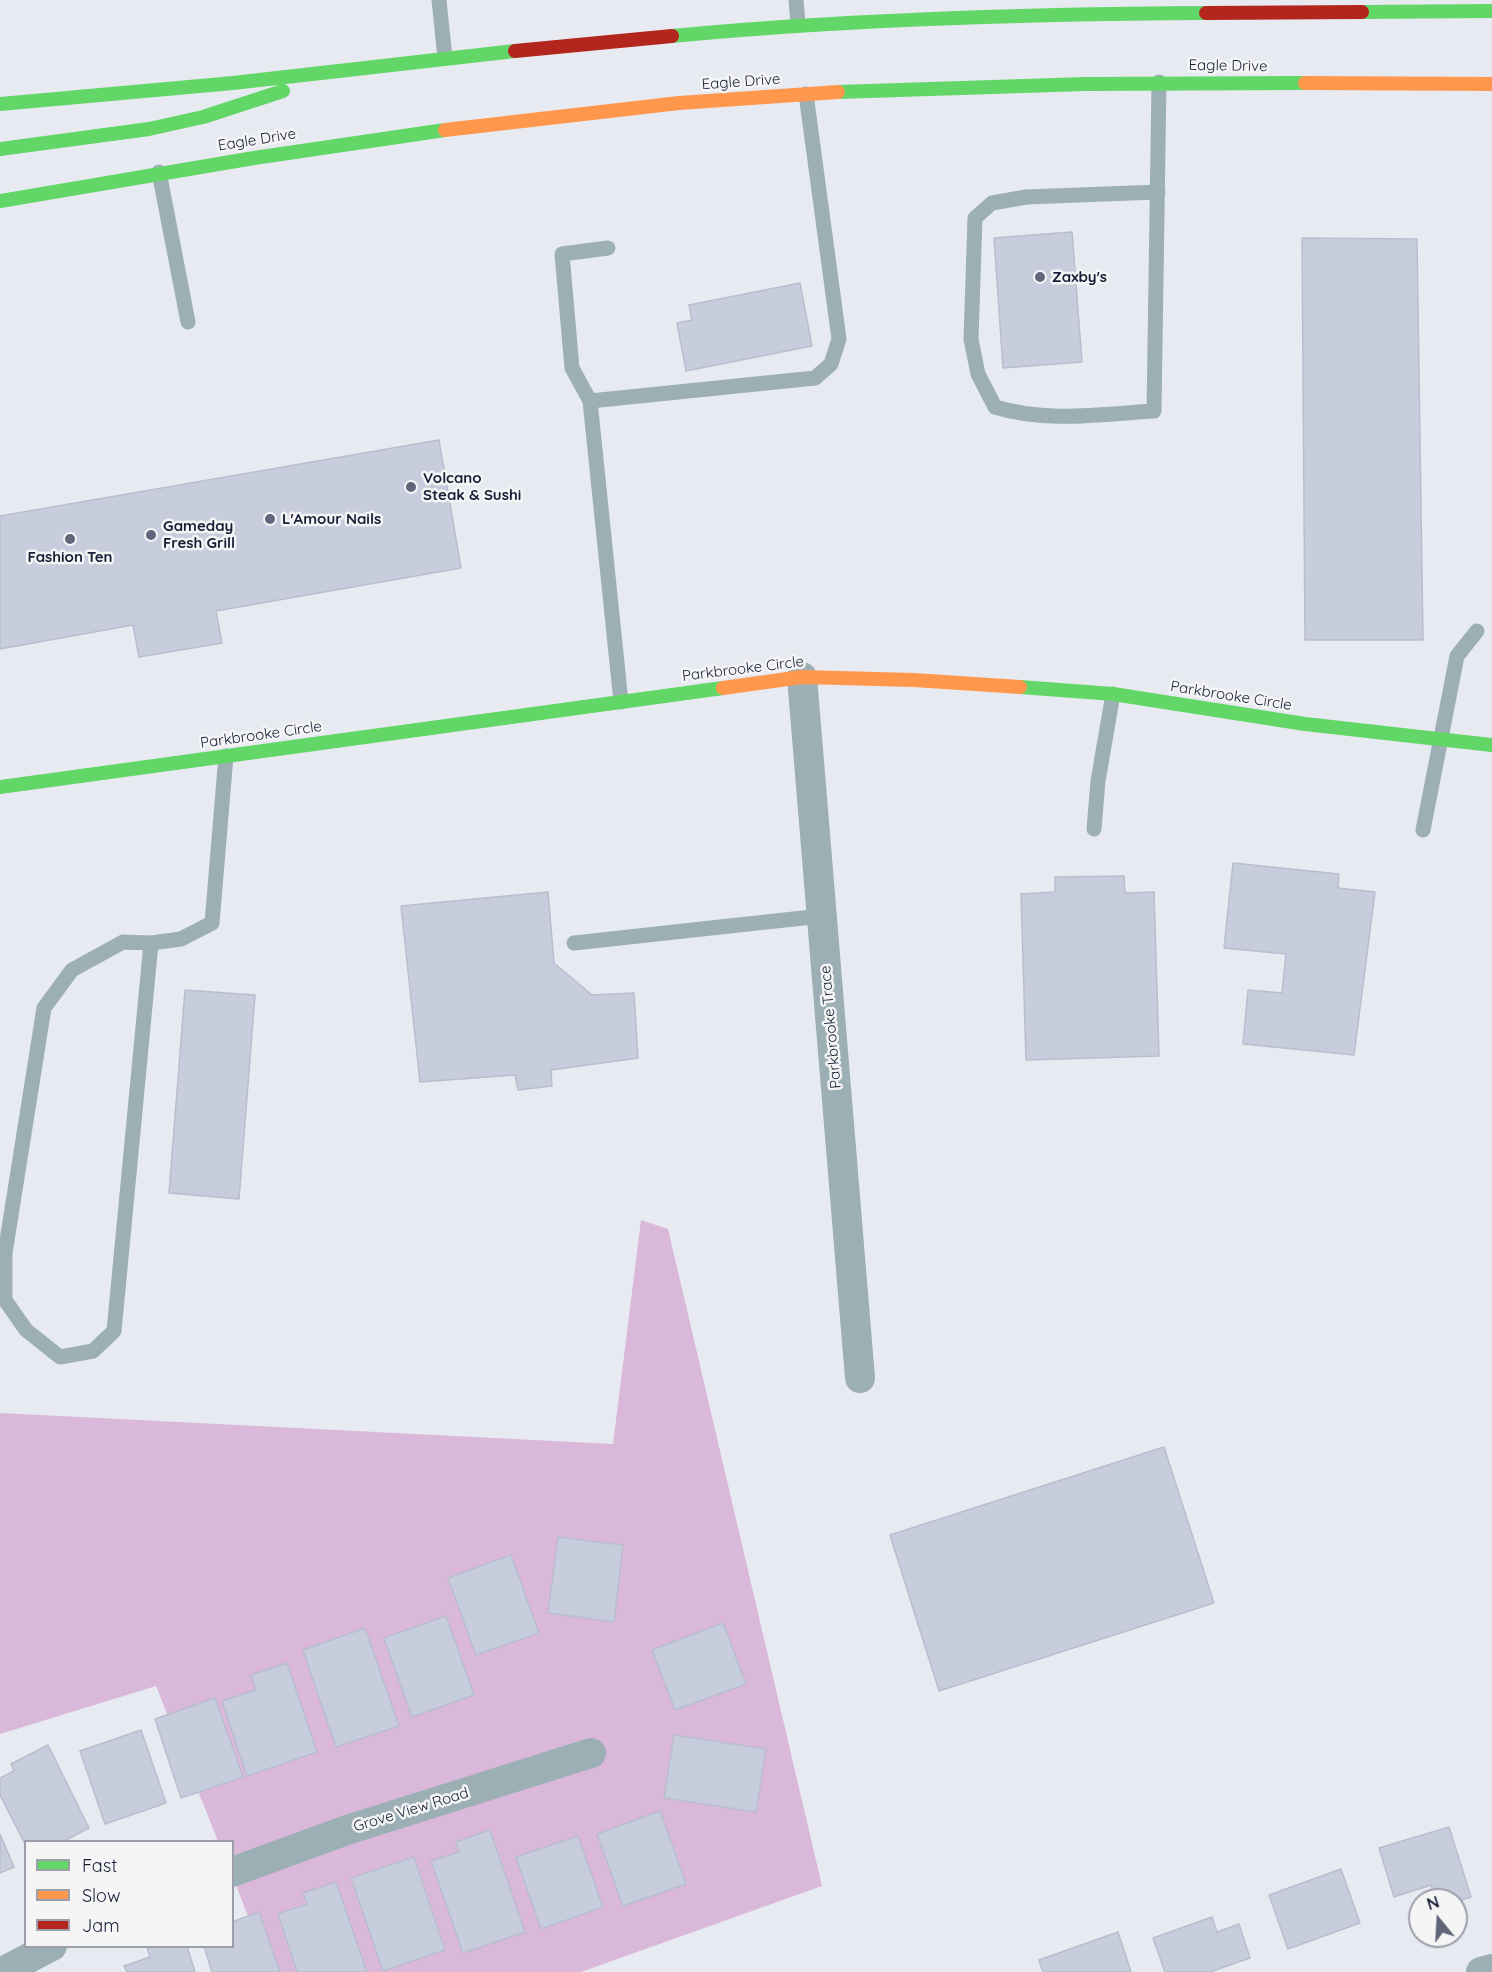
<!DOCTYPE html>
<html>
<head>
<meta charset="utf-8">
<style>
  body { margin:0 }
  #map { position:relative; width:1492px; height:1972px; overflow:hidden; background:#e8eaf2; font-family:Quicksand,sans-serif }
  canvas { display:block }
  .legend { position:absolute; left:24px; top:1840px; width:210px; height:108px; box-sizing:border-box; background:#f5f5f5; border:2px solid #9c9fa9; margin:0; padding:8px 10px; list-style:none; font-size:18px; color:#161e38 }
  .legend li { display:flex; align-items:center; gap:12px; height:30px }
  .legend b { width:30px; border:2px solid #9c9fa9 }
  .north { position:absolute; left:1408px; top:1888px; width:60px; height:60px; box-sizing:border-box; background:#f5f5f5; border:2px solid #9c9fa9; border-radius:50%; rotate:342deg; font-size:16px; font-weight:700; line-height:24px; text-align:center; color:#161e38 }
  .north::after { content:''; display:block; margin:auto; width:21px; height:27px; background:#606579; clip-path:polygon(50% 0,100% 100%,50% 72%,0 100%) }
</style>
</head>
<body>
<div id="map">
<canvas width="1492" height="1972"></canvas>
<ul class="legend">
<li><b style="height:8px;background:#63d668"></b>Fast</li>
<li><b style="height:8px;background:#ff974d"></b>Slow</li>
<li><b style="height:8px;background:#b3261e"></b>Jam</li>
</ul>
<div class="north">N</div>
</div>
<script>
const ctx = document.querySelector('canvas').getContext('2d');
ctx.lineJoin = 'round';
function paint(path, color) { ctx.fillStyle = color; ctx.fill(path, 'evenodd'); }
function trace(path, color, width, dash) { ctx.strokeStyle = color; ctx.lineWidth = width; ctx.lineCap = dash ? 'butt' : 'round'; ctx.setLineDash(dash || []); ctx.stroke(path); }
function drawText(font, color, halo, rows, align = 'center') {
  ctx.font = font + ' Quicksand,sans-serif'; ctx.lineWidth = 5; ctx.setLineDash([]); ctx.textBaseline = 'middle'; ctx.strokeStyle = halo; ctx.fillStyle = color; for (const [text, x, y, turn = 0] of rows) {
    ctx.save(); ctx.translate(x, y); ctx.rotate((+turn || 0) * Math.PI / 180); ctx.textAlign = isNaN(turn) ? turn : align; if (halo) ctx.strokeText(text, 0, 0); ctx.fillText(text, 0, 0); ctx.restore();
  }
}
paint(new Path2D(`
  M641,1220L668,1229L822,1886L581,1972H270L233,1878L232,1842L218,1841L156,1686L0,1734V1413L613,1444Z`), '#d9b8d9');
const building = new Path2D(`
  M1072,232L1082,362L1003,368L994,238Z
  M1302,238L1417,239L1423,640H1305Z
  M800,283L812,346L686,371L677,323L692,320L689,305Z
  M439,440L461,568L216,611L222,643L139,657L133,625L0,649V516Z
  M1233,863L1339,874L1338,888L1375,892L1354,1055L1243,1044L1248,990L1282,993L1286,954L1224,948Z
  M1124,876L1125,893L1154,892L1159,1056L1026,1060L1021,894L1055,892V877Z
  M548,892L554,963L592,995L634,993L638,1058L551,1070L552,1086L518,1090L515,1075L420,1082L401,906Z
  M185,990L255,995L239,1199L169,1193Z
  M1164,1447L1214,1603L939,1691L890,1535Z
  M558,1537L623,1545L614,1622L548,1613Z
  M511,1555L539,1633L476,1655L448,1578Z
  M446,1616L474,1695L412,1717L384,1638Z
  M723,1623L746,1684L675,1710L652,1650Z
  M365,1628L399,1726L336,1747L303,1650Z
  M287,1663L317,1752L247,1776L222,1701L256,1690L251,1675Z
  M215,1698L243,1777L181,1798L155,1719Z
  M141,1730L166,1803L105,1824L80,1751Z
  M674,1735L766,1749L756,1812L664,1798Z
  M48,1745L89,1828L62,1842H26V1846L0,1795V1778L14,1771L11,1764Z
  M660,1811L686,1884L623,1906L597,1834Z
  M1449,1827L1471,1897L1456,1902L1435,1900L1431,1885L1394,1897L1379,1848Z
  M490,1830L525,1932L463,1953L431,1861L459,1852L456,1842Z
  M0,1834L14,1867L0,1873Z
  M578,1836L603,1907L541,1929L516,1857Z
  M414,1857L445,1950L383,1971L351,1878Z
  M1341,1869L1360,1923L1288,1949L1269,1895Z
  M336,1882L367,1972H297L278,1914L307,1904L303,1893Z
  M259,1912L280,1972H212L204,1946H232V1922Z
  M1212,1917L1217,1932L1239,1924L1250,1958L1210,1972H1165L1153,1938Z
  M1118,1932L1131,1972H1043L1039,1960Z
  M187,1946L195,1972H127L124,1966L150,1957L147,1947Z`);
paint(building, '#c8cddd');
trace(building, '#b9bece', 1.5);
trace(new Path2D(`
  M439,0L445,58
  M796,0L798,24
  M159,172L188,322
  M1158,192L1026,197L992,203L975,218L971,339L978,374L995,407C1047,423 1101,414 1154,411L1159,82
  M608,248L562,254L572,368L590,401L815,378L831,364L839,339L806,94
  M590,401L621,702
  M1094,829L1098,781L1113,694
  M1423,830L1457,656L1477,631
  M151,943L114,1331L93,1351L60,1357L26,1330L5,1300V1253L44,1008L72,970L123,942L151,943L181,939L212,923L226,756
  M574,943L821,916`), '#9bafb5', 15);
trace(new Path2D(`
  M802,677L860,1378
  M232,1872L347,1830L591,1753
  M2,1972L52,1946
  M1481,1972L1492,1969`), '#9bafb5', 30);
trace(new Path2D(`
  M1362,12L1492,11
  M672,36C850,19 1027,14 1206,13
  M838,92L1085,84L1305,83
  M0,104L233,83L515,51
  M0,149L149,129L203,117L283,91
  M0,201L254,158L445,130
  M1020,687L1113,694L1305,724L1492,745
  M0,787L723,688`), '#63d668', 14);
trace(new Path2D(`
  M1305,83L1492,84
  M445,130L679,103L838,92
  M723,688L802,677L914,680L1020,687`), '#ff974d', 14);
trace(new Path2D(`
  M1206,13L1362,12
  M515,51L672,36`), '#b3261e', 14);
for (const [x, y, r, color] of [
  [1040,277,6,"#606579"],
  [411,487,6,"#606579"],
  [270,519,6,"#606579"],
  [151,535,6,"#606579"],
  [70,539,6,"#606579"]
]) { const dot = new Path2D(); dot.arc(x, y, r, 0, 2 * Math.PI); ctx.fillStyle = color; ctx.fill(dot); trace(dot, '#f5f5f5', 2); }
drawText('15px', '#161e38', '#f5f5f5', [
  ["Eagle Drive",1228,66,1],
  ["Eagle Drive",741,82,-4],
  ["Eagle Drive",257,140,-9],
  ["Parkbrooke Circle",743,669,-7],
  ["Parkbrooke Circle",1231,696,9],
  ["Parkbrooke Circle",261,735,-8],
  ["Parkbrooke Trace",831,1027,-95],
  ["Grove View Road",411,1810,-17]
]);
drawText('bold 15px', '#161e38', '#f5f5f5', [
  ["Zaxby's",1052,277],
  ["Volcano",423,478],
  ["Steak & Sushi",423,495],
  ["L'Amour Nails",282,519],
  ["Gameday",163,526],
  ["Fresh Grill",163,543],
  ["Fashion Ten",70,557,"center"]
], 'left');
</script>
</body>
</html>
